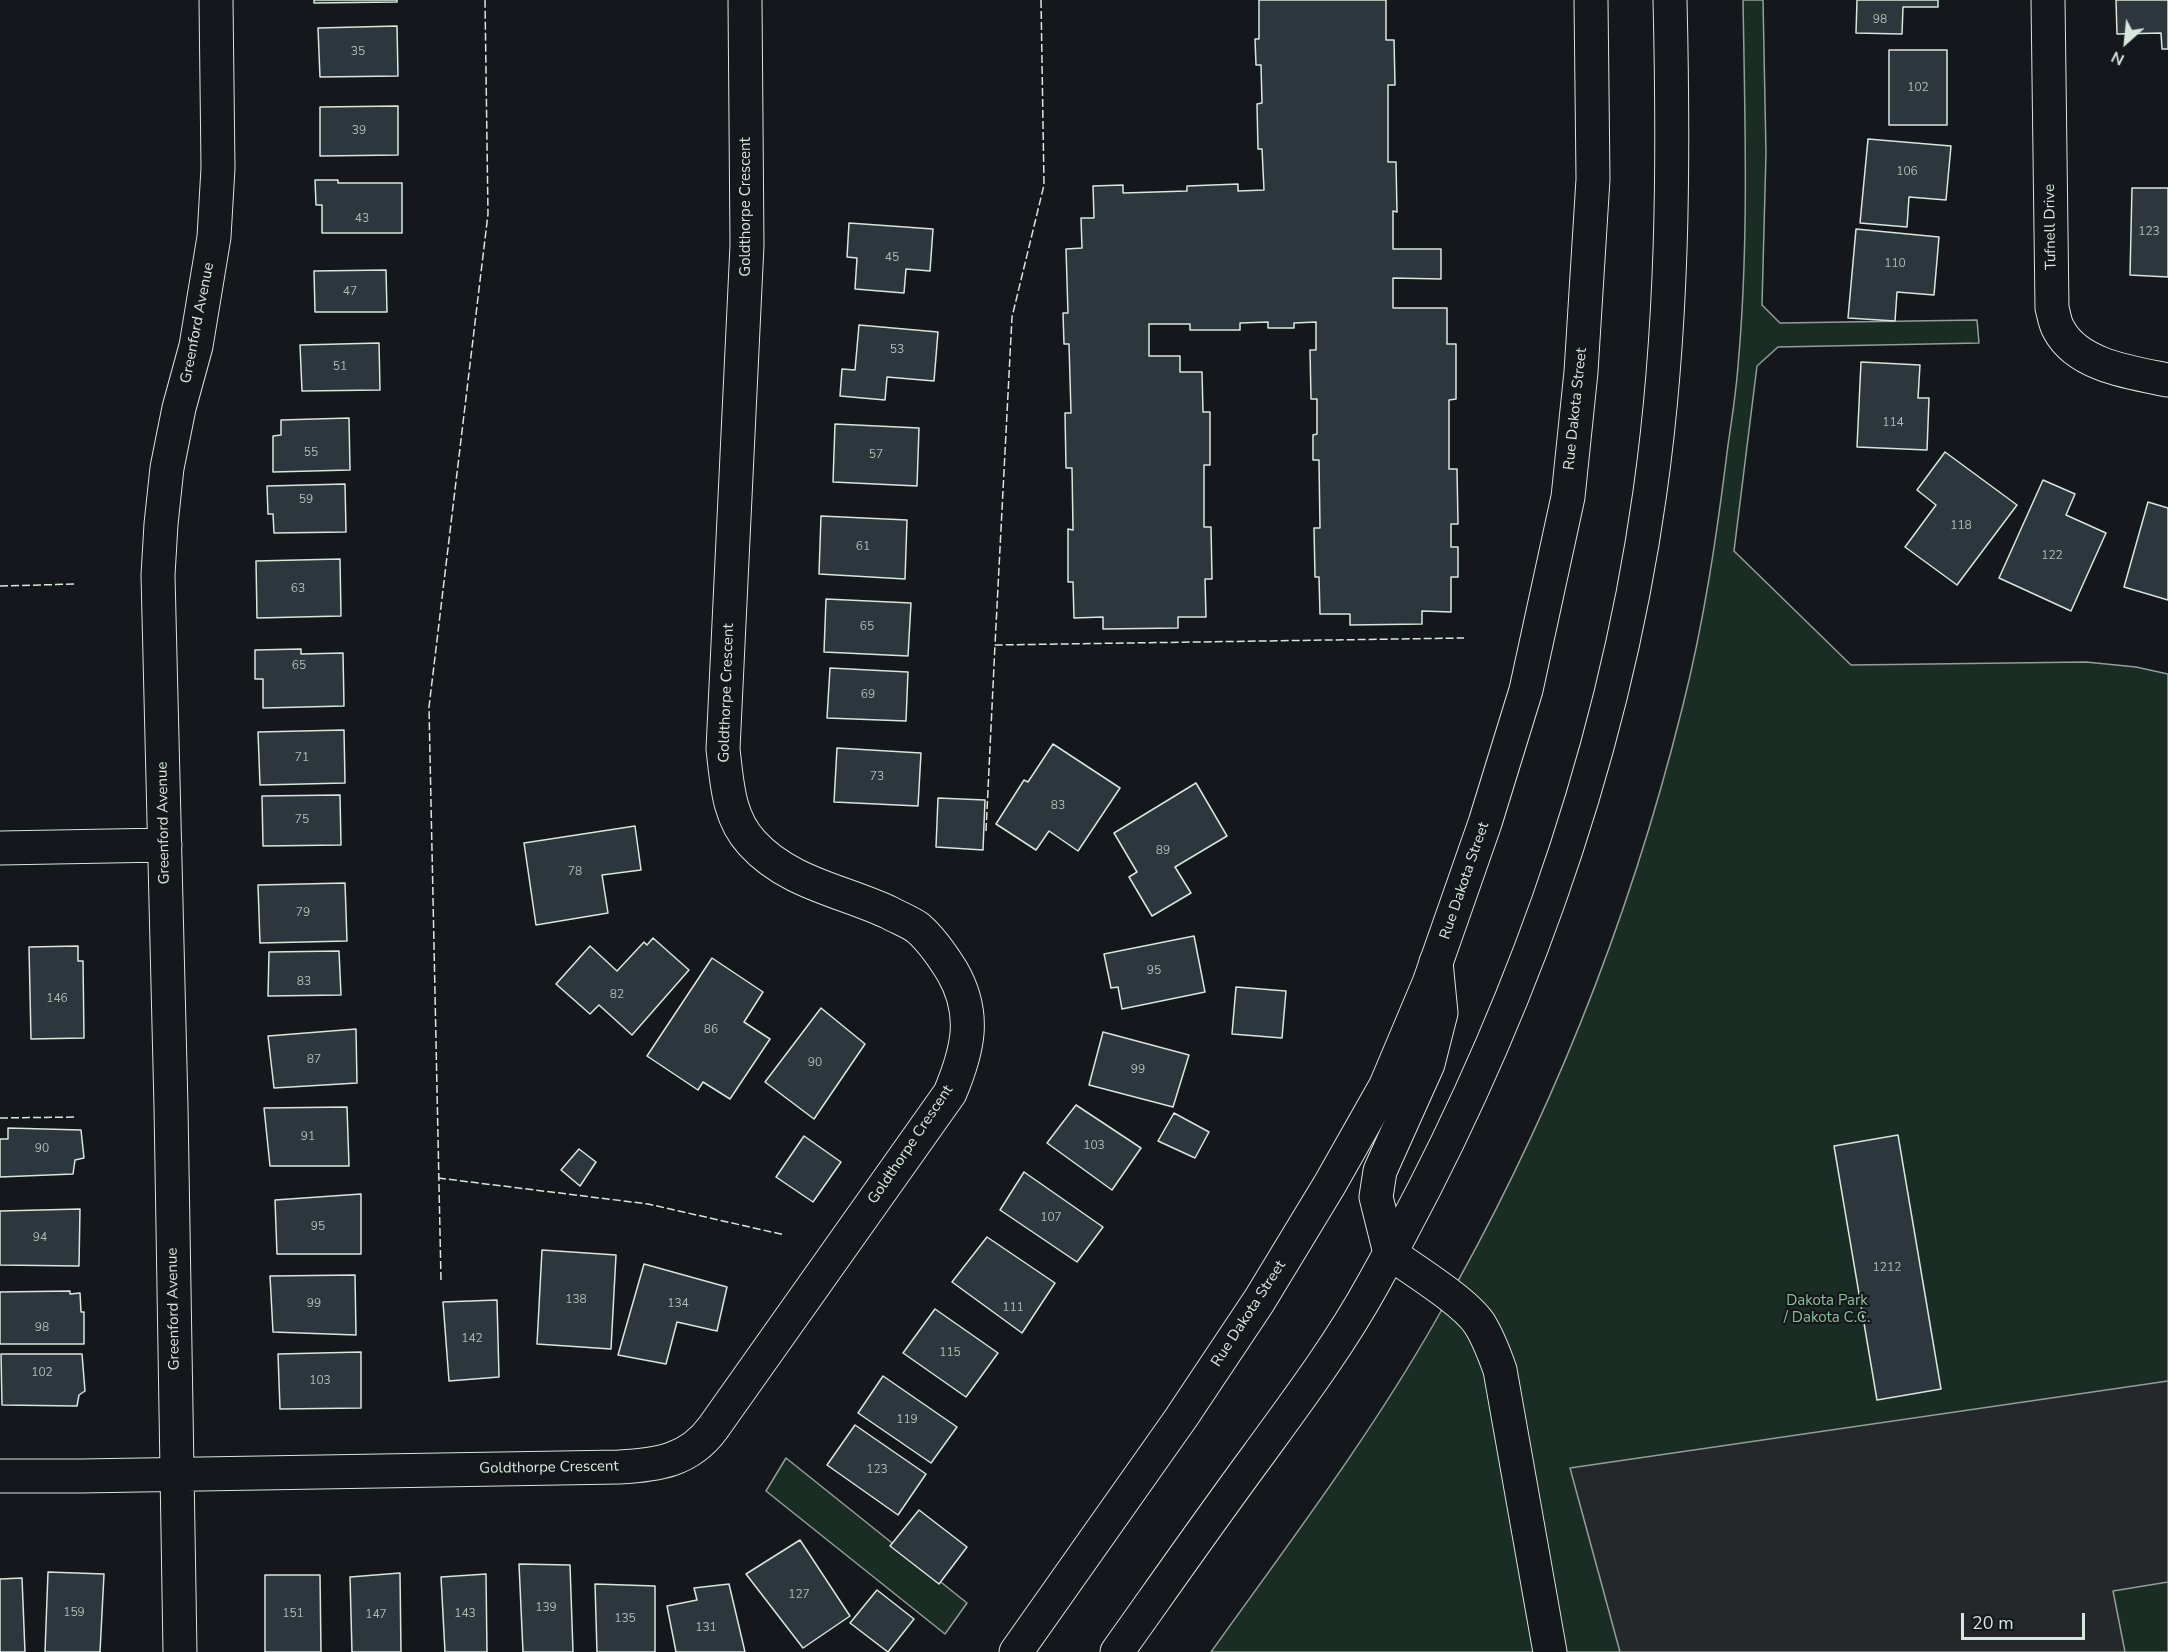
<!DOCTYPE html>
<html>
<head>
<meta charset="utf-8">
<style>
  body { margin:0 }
  #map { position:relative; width:2168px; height:1652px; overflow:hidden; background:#14181c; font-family:"Nunito Sans",sans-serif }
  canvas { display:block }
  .north { position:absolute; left:2096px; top:12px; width:60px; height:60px; -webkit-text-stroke:4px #14181c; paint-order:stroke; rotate:207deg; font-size:16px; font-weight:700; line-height:24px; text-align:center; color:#d8e6dc }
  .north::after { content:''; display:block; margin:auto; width:21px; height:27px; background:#d8e6dc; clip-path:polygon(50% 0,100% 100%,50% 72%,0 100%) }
  .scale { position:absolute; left:1961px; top:1613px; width:124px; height:27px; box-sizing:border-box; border:3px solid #d8e6dc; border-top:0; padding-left:8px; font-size:18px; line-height:21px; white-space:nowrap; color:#d8e6dc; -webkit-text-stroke:4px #14181c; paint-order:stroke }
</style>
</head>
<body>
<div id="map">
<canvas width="2168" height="1652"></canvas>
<div class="north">N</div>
<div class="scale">20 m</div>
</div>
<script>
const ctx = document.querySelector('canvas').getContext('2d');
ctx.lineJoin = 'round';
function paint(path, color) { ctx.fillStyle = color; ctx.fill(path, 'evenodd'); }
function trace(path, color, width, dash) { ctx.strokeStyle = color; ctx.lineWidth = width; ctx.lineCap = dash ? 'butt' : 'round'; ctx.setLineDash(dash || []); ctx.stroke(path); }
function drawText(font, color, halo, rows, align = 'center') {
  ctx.font = font + ' "Nunito Sans",sans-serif'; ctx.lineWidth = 4.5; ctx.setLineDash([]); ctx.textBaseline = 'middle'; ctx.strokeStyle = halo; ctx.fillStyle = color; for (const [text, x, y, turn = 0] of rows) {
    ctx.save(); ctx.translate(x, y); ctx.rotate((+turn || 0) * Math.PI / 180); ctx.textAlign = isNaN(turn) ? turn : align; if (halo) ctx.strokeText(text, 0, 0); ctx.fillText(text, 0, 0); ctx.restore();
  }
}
const green = new Path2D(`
  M1743,0H1763L1766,153L1762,305L1780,323L1977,320L1979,343L1778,347L1757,366L1734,551L1851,665L2086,662L2136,667L2168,674V1652H1211C1289,1543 1370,1436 1436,1320C1546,1129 1629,922 1682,709C1704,623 1717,534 1728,445C1732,419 1736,392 1738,366C1749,244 1745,122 1743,0Z
  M786,1458L967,1603L945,1634L766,1491Z`);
paint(green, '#1a2d24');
trace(green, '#939e99', 1.5);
const parking = new Path2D(`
  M2168,1381V1582L2113,1591L2125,1652H1620L1570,1468Z`);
paint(parking, '#24282b');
trace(parking, '#939e99', 1.5);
const building = new Path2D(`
  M314,0H397V2L314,3Z
  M1259,0H1386V40H1394L1395,85H1388V162H1396L1397,212L1393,211V249H1441V279L1393,278V308H1447V344H1456V399L1449,400V469H1457L1458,524H1451V547H1458V577H1451V612L1422,611V624L1350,625V614H1320L1319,577H1315L1314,528H1320L1319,460H1313V435L1317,434V399H1311L1310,350H1316V322L1294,323V328H1268V322L1240,323V330H1190V324H1149V356H1180V372H1202L1203,412H1210V465H1204V527H1211L1212,579H1205L1206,617H1178V628L1103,629V617L1074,618L1073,582H1068V529L1073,530L1072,468H1066L1065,413H1071L1069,344H1064L1063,313H1068L1066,249L1082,248L1081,218H1094L1093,186L1123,185V193L1187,191V186L1238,184V191L1264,190L1262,149H1258L1257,104L1262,103L1261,65H1256L1255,39H1259Z
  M1857,0H1938V7H1903L1902,34L1856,33Z
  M2116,0H2168V49H2162L2161,33L2117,34Z
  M397,26L398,76L320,77L318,28Z
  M1889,50H1947V125H1889Z
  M398,106V155L320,156V107Z
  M1868,139L1951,146L1946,200L1909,197L1907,227L1860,223Z
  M315,180H338V183H402V233H322V205H316Z
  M2132,188H2168V277L2130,275Z
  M849,223L933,229L930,271L906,269L904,293L855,289L857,258L847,257Z
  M1856,229L1939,237L1934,295L1897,292L1895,321L1848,318Z
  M386,270L387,312H315L314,271Z
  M859,325L938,332L934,381L887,377L885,400L840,396L842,369L855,370Z
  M379,343L380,390L302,391L300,345Z
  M1861,362L1920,365L1918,398H1929L1927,450L1857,447Z
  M349,418L350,470L273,472V436L281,435V420Z
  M835,424L919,428L917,486L833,482Z
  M1945,452L2017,505L1957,585L1905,547L1936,505L1917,490Z
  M2043,480L2075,494L2066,515L2106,533L2071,611L1999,578Z
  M345,484L346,532L274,533L273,514H268L267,486Z
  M2148,502L2168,508V600L2124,587Z
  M821,516L907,520L905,579L819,574Z
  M340,559L341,616L257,618L256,561Z
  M826,599L911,603L908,656L824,652Z
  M301,649V654L343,653L344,706L263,708V679H255V650Z
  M830,668L908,672L906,721L827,718Z
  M344,730L345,783L260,785L258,732Z
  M1053,744L1120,788L1078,851L1049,831L1036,850L996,824L1024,780L1028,782Z
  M837,748L921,753L918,806L834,802Z
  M1196,783L1227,836L1175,867L1191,893L1152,916L1129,877L1137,872L1114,833Z
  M340,795L341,845L263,846L262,796Z
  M938,798L985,800L983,850L936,847Z
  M635,826L641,870L602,875L608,913L536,925L524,843Z
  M345,883L347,941L260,943L258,885Z
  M1194,936L1205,992L1122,1009L1118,987L1111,988L1104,954Z
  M653,938L689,970L632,1035L599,1005L590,1014L556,984L590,946L617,971L644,942L647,945Z
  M78,946V961H83L84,1038L31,1039L29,947Z
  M339,951L341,995L268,996L269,952Z
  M712,958L763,992L744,1022L770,1039L730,1099L703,1082L698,1090L647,1056Z
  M1236,987L1286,991L1282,1038L1232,1034Z
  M821,1008L865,1044L814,1119L765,1082Z
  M356,1029L357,1083L274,1088L268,1036Z
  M1103,1032L1189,1055L1173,1107L1089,1085Z
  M1076,1105L1141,1148L1112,1190L1047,1143Z
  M347,1107L349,1166H270L264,1108Z
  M1174,1113L1209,1132L1195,1158L1158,1141Z
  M8,1128L81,1130L84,1158L75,1160L73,1174L0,1177V1139H8Z
  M1898,1135L1941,1389L1877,1400L1834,1146Z
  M804,1136L841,1162L813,1202L776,1177Z
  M579,1149L596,1162L580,1186L561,1170Z
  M1024,1172L1103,1227L1077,1262L1000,1210Z
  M361,1194V1254H277L275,1200Z
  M80,1209L79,1266L0,1265V1211Z
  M987,1237L1055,1283L1022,1333L952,1282Z
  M542,1250L616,1255L611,1349L537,1344Z
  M644,1264L727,1287L717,1331L677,1322L666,1364L618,1355Z
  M355,1275L356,1335L273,1332L270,1276Z
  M70,1291V1294L80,1293L81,1312H84V1344H0V1292Z
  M497,1300L499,1377L449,1381L443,1302Z
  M935,1309L998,1353L966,1397L903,1353Z
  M361,1352V1408L280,1409L278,1354Z
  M1,1354H82L85,1391L79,1395L77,1406L2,1405Z
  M883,1376L957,1427L931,1463L858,1413Z
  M855,1425L926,1474L898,1515L827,1465Z
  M919,1510L967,1547L939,1584L890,1546Z
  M800,1540L850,1616L803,1648L746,1574Z
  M519,1564L570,1565L573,1652H523Z
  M48,1572L104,1574L100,1652H45Z
  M400,1573L401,1652H352L350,1577Z
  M486,1574L487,1652H445L441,1577Z
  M265,1575H320L321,1652H265Z
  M22,1578L25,1652H0V1579Z
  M595,1584L655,1586V1652H597Z
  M729,1584L745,1652H676L667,1606L697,1600L694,1588Z
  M877,1590L914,1619L888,1652L850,1623Z`);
paint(building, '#2c363c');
trace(building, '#d8e6dc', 1.5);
const minor = new Path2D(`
  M2048,0L2052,308C2054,315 2055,324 2059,330C2078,366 2133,373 2168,380
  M0,848L165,845
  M1436,962L1441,1013L1428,1064L1380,1171L1376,1197L1390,1253C1413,1270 1463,1300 1479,1323C1488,1337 1494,1353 1500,1370L1550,1652
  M0,1476H81L619,1467C657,1465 689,1461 713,1428L950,1093C968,1050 977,1014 952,971C942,955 932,940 918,928C910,922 899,918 890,913C843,891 788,883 752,843C728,817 727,783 723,749L747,245L745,0
  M180,1652L171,1107L158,575L161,524L167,468L179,408L196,346L214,237L218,168L216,0`);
const major = new Path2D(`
  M1016,1652L1181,1418L1259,1301L1330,1184L1386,1085L1429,983L1485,823L1526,690L1568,497L1581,372L1593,179L1591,0
  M1117,1652C1164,1586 1210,1520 1258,1455C1298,1400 1340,1344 1373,1284C1511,1040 1611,770 1650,492C1673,329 1674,165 1670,0`);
trace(minor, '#d8e6dc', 35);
trace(major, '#d8e6dc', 35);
trace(minor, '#14181c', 33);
trace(major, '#14181c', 33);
trace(new Path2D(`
  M1041,0L1044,185L1012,317L995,645L1464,638
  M0,586L77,584
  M986,831L995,645
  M0,1118L77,1117
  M438,1178L648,1204L785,1235
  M441,1280L429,707L488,214L485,0`), '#d8e6dc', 1.5, [8, 3]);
drawText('12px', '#adbab4', null, [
  ["98",1880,20],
  ["35",358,52],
  ["102",1918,88],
  ["39",359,131],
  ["106",1907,172],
  ["43",362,219],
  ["123",2149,232],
  ["45",892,258],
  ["110",1895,264],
  ["47",350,292],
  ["53",897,350],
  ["51",340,367],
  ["114",1893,423],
  ["55",311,453],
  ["57",876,455],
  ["59",306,500],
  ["118",1961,526],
  ["61",863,547],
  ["122",2052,556],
  ["63",298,589],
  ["65",867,627],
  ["65",299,666],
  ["69",868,695],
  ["71",302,758],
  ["73",877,777],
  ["83",1058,806],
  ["75",302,820],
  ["89",1163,851],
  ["78",575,872],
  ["79",303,913],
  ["95",1154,971],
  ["83",304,982],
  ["82",617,995],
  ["146",57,999],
  ["86",711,1030],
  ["87",314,1060],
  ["90",815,1063],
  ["99",1138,1070],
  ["91",308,1137],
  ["103",1094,1146],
  ["90",42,1149],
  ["107",1051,1218],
  ["95",318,1227],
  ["94",40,1238],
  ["1212",1887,1268],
  ["138",576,1300],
  ["99",314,1304],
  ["134",678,1304],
  ["111",1013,1308],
  ["98",42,1328],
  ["142",472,1339],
  ["115",950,1353],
  ["102",42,1373],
  ["103",320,1381],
  ["119",907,1420],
  ["123",877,1470],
  ["127",799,1595],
  ["139",546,1608],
  ["159",74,1613],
  ["151",293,1614],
  ["143",465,1614],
  ["147",376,1615],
  ["135",625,1619],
  ["131",706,1628]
]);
drawText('15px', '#d8e6dc', '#14181c', [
  ["Goldthorpe Crescent",746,207,-90],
  ["Tufnell Drive",2051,227,-91],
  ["Greenford Avenue",198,323,-79],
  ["Rue Dakota Street",1576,409,-84],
  ["Goldthorpe Crescent",727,693,-88],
  ["Greenford Avenue",164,823,-91],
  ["Rue Dakota Street",1465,881,-71],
  ["Goldthorpe Crescent",911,1145,-56],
  ["Greenford Avenue",174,1309,-91],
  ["Rue Dakota Street",1249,1314,-57],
  ["Goldthorpe Crescent",549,1468,-1]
]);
drawText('15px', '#8ac095', '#14181c', [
  ["Dakota Park",1827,1301],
  ["/ Dakota C.C.",1827,1318]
]);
</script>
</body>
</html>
